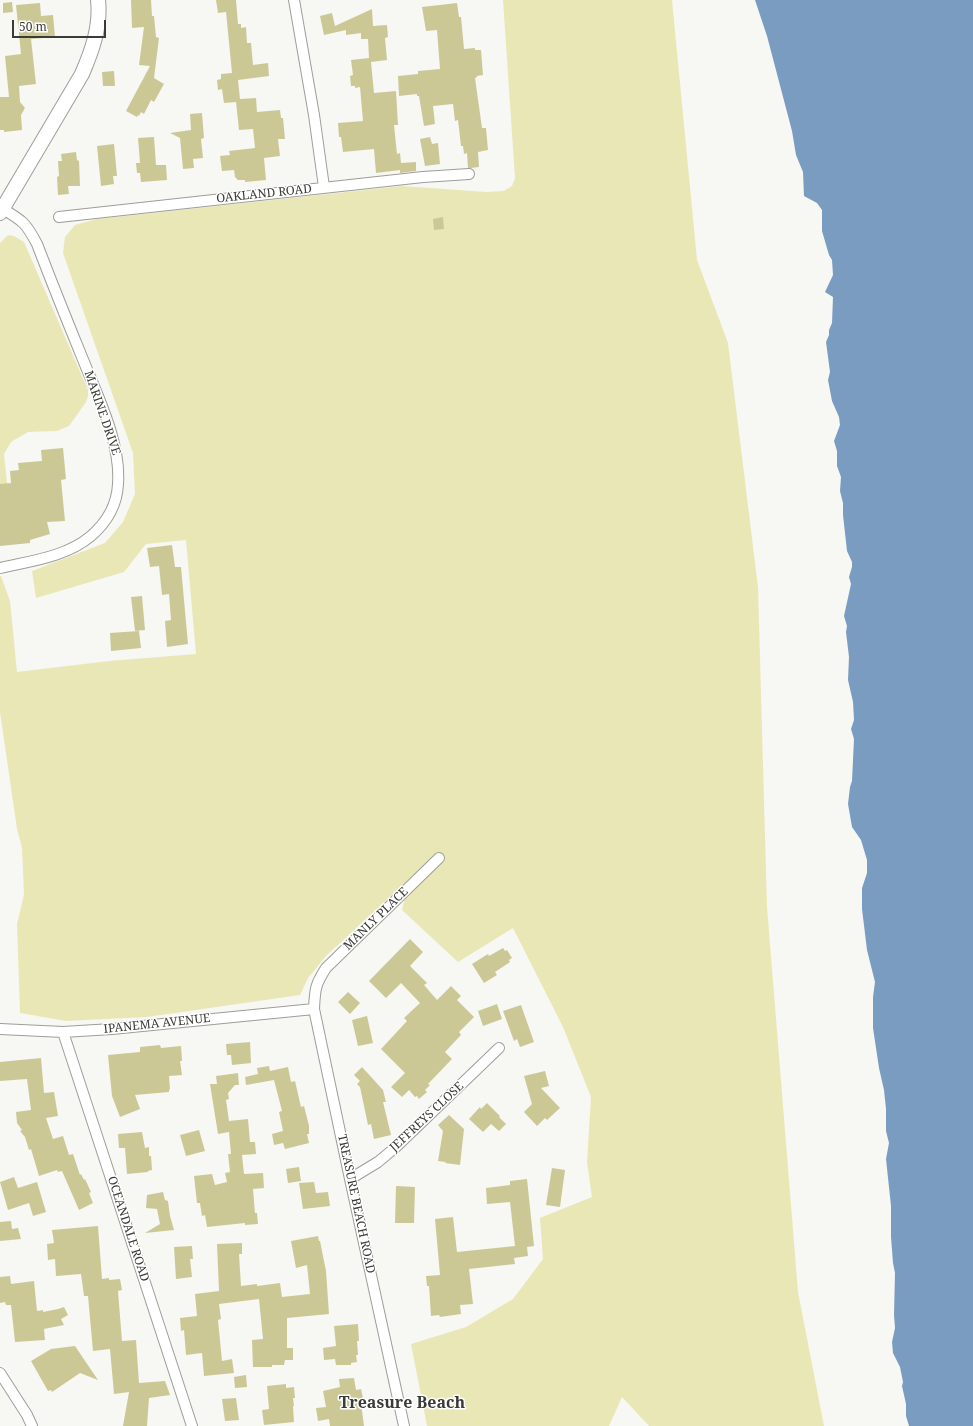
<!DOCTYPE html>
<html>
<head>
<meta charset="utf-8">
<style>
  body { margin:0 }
  #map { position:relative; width:973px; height:1426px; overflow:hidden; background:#f7f7f4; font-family:"Noto Serif",serif }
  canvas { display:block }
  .scale { position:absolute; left:12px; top:20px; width:94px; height:18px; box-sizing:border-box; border:2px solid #3a3a39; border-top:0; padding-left:5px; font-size:12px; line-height:14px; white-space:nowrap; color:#3a3a39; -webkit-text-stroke:3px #fffffe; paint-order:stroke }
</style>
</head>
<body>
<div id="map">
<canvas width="973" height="1426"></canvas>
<div class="scale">50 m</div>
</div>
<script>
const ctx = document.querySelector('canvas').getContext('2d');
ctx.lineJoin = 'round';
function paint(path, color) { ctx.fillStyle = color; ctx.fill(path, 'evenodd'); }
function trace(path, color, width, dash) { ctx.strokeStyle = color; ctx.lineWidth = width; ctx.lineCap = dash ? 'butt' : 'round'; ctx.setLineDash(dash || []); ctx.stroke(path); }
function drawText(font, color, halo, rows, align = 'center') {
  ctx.font = font + ' "Noto Serif",serif'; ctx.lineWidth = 3; ctx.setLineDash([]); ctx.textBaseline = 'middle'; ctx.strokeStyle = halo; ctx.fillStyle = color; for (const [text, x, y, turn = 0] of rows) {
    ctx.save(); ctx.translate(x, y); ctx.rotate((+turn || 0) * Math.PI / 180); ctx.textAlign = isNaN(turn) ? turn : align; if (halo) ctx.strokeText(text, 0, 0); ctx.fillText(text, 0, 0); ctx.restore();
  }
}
paint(new Path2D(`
  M503,0H672L697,260L728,343L758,587L767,907L798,1292L824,1426H649L622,1397L609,1426H427L411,1344L466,1327L513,1299L543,1259L540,1218L592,1197L587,1162L591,1097L563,1027L513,928L458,962L402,910L410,878L326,956L308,978L300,995L147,1017L66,1021L20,1013L17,924L24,895L22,848L17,829L0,712V576H1L10,601L17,672L109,661L196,654L186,540L146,544L124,572L36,598L32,571L105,543L123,522L135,494L133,453L63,253L65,237L75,225L97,219L402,186L486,192L504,191L512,186L515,178Z
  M8,235L14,236L24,242L88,390V396L86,402L69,426L57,431L28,432L11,442L4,454L8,492L0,493V243Z`), '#eae7b7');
paint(new Path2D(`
  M755,0H973V1426H909L906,1416V1404L902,1386L903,1382L900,1367L893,1353L892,1342L895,1328L894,1315L895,1273L893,1263L891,1237V1206L886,1159L889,1143L886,1131V1109L884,1090L879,1068L873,1028V997L875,982L867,950L862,909V888L867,873V860L861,840L852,827L848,804L850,787L852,781L854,739L851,729L854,720L853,702L848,680L849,657L846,632L847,626L844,616L851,584L849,577L852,567V562L847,551L843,515V503L840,491L841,477L837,466V451L834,441L840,425L839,417L832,401L828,380L830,372L826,342L829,335V330L832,323L833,297L825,292L833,275L832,260L829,255L822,231V210L817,203L804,196L803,172L796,155L792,131L767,36Z`), '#7b9cc1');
paint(new Path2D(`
  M131,0H151L152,16H154L156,37L159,38L154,78L164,84L154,102L151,100L144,114L141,112L139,116L138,115L137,117L126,111L150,66L139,65L144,27L132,28Z
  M216,0H236L238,24H241V28L246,27L247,43H251L253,65L268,63L269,76L238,80L240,99L256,98L257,112L280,110L281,118H283L285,139H278L280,156L264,158L266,180L245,182V180H238L235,177L234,170L222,171L220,156L230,155L229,151L255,148L253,129L239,130L236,102L224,103L222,89L218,90L217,80L221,79V74L232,73L226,12L218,13Z
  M12,2L13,12L3,13V3Z
  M40,3L41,16L53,15L55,37L31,39L36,84L19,86L20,102L25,108L21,115L22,130L4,132V130H0V97H9L5,56L21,54L16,5Z
  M457,3L459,17H461L464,49L475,48V50H481L483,75L477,76V77L475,78L482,128H486L488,150L478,152L479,167L471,168H468L467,153L464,154L463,146H461L458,120L455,121L453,104L433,106L435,124L424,126L419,96H417V94L399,96L398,76L418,74V71L440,69L437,30L426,31L422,7Z
  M372,9L373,26L387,25L388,37L385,38L387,60L371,62L374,93L396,91L398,125H394L397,154L400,153L401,163L416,162V171L400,173V170L376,173L374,149L343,152L341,137H339L338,123L363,121L360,87L355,88V86H351L350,76L353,75L351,60L369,58L368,39H361V33L346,35V30L324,35L320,16L332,13L335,26Z
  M114,71L115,86H103L102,72Z
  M202,113L204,138L201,139L203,158L193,159L194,168L183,169L180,138L170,133L191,130L190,114Z
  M154,137L156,165H166L167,180L141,182L140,173H137L136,163H140L138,138Z
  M430,137L432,144L438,143L440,164L425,166L420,139Z
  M114,144L117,176H113L114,184L101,186L97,146Z
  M76,152L77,160L79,161L80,186H68L69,194L58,195L57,177L59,176L58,161H62L61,154Z
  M443,217L444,229L434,230L433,219Z
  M63,448L66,479L61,480L65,521L47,522L50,534L30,540V543L0,546V484L11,483L10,471L19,470L18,463L42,461L41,450Z
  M172,545L175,567H181L188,644L167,647L165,621L171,620L169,594L162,595L159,566L150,567L147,548Z
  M142,596L145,630L135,631L131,597Z
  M139,631L141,648L111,651L110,633Z
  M410,939L423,952L410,966L427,983L424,985L437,1000L451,986L461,996L457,1000L474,1017L459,1032L461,1035L445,1052L452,1059L428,1084L430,1085L425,1090L427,1092L419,1099L417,1096L415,1097L409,1090L402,1097L391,1087L405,1073L381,1049L407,1021L404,1018L420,1003L401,983L386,998L369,981Z
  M503,948L505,951L507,950L512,958L509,960L510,962L495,972L497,975L484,983L472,964L488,954L489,956Z
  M348,992L360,1003L350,1014L338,1002Z
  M497,1004L502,1019L483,1026L478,1011Z
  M521,1005L534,1042L520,1047L517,1039L514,1041L503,1011Z
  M367,1016L373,1043L358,1046L352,1020Z
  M250,1042L251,1063L232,1065L231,1055H227L226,1044Z
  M160,1045L161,1048L181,1046L182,1061H180L182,1075L169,1076L170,1089L169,1090V1092L135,1095L140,1109L120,1117L112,1096L108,1055L140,1052V1047Z
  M41,1058L44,1093L54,1092L58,1116L46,1118L53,1139L63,1136L69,1155L73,1154L80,1175L81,1174L84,1180L85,1179L91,1192L89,1193L93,1203L79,1210L62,1171L58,1172L57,1170L39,1176L31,1149L29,1150L25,1137L20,1131L22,1130L17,1123L16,1112L31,1110L27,1079L0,1081V1062Z
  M269,1066L270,1071L288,1067L291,1082L295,1081L301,1107L304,1106L309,1126V1134H307L309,1143L285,1149L283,1143L274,1145L272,1134L283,1131L279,1112L282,1111L274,1080L246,1085L245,1077L258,1074L257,1068Z
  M362,1067L383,1090L386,1102H383L391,1135L374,1139L371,1124L368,1125L360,1087L357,1084L360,1081L354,1075Z
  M545,1071L549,1086L541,1088L560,1108L547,1120L545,1118L537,1126L524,1112L532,1104L524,1076Z
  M238,1073L239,1085H235L228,1093L229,1099L226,1100L229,1121L248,1119L250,1142H255L256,1154L242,1155L244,1174L263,1173L264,1188L253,1189L255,1213H257L258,1224L245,1225V1223L207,1227L205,1215L202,1216L200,1203H197L194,1176L212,1174L215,1185L227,1182L225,1173L230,1172L228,1154H231L229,1132L218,1134L210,1084H217L216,1076Z
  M487,1103L500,1116L499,1117L506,1124L499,1131L491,1124L483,1132L469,1119L480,1107L481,1109Z
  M449,1115L464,1129L460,1165L445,1163L446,1162L438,1161L443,1131L438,1125Z
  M199,1130L205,1151L186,1156L180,1135Z
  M142,1132L145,1148L149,1147V1156H151L152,1170L148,1171V1172L127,1174L125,1148H119L118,1134Z
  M299,1167L301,1181L288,1183L286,1169Z
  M552,1168L565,1170L560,1207L546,1205Z
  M14,1177L18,1188L37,1182L46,1212L33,1216L29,1203L8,1210L0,1182Z
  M527,1179L534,1246L527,1247L528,1256L514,1258L515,1264L469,1269L473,1304L460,1305L461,1314L440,1317L439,1315L431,1316L429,1286H427L426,1276L440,1275L435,1219L453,1217L457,1252L515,1246L510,1202L487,1204L486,1188L510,1185V1181Z
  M314,1182L316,1193L328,1192L330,1206L303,1209L299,1183Z
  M396,1186L415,1187L414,1223H395Z
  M163,1192L165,1200L168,1201L170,1216L174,1230L145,1233L160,1224L157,1209L146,1208L147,1195Z
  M11,1221L12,1229L18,1228L21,1239L0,1241V1222Z
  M98,1226L102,1279L109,1278V1280L120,1279L122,1290L118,1291L122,1341L136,1340L139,1383L165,1381L170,1395L149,1398L147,1426H123L129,1392L114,1394L110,1349L93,1351L88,1296H84L81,1274L56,1276L55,1259L48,1260L47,1244L54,1243L52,1230Z
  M318,1236L319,1241H320L326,1271L329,1314L287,1318V1348H293V1360H285L284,1365H272V1367H253L252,1340L263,1339L259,1299L219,1304L221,1319L218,1320L222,1361L232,1359L234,1373L204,1376L202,1353L186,1355L184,1330L181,1331L180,1318L197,1316L195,1294L219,1291L217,1244L242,1243V1254H239L241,1286L257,1284V1286L280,1283L282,1297L310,1294L307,1265L296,1268L291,1241Z
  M192,1246L193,1259H190L192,1277L176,1279L174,1247Z
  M10,1276L11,1284L34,1281L37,1311L43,1310V1312L58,1309L64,1307L68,1315L61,1319L64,1325L44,1329L45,1340L15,1342L11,1305H6L5,1302L0,1303V1277Z
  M358,1324L359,1341H357L358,1355H356L357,1362L351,1363V1365H336L335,1359L324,1360L323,1348L336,1346L334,1326Z
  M75,1346L98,1380L80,1373L52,1392L51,1390L48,1391L31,1361L51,1349Z
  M246,1375L247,1387L235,1388L234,1377Z
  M354,1378L356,1390L361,1389L364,1403H361L364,1426H330L329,1419L318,1421L316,1408L326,1407L323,1391L340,1387L339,1379Z
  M286,1384V1388L294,1387L295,1398H293L294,1406H293L294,1422L264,1425L262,1410L269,1409L267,1386Z
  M236,1398L239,1420L225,1421L222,1399Z`), '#ccc896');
const street = new Path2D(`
  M294,0L314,115L324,187
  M59,217L423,177L469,174
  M0,568C31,561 66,557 91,536C106,523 117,505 118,484C121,444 99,399 84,362C68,323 52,283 37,244C26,223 23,221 3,209
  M0,1029L63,1032L112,1029L314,1009
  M63,1032L192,1426
  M350,1179L378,1162L396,1147L499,1048
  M0,1373L27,1415L32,1426
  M404,1426L350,1179L314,1009C315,989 315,985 326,968L439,858`);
const secondary = new Path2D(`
  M0,213L82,74C92,51 101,26 98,0`);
trace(street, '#9d9d9a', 12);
trace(secondary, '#9d9d9a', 16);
trace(street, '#fff', 10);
trace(secondary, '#fff', 14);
drawText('12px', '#3a3a39', '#fffffe', [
  ["OAKLAND ROAD",264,194,-6],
  ["MARINE DRIVE",102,413,71],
  ["MANLY PLACE",376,919,-44],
  ["IPANEMA AVENUE",157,1024,-6],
  ["JEFFREYS CLOSE",427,1117,-43],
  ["TREASURE BEACH ROAD",356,1204,78],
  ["OCEANDALE ROAD",128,1229,72]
]);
drawText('bold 16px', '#3a3a39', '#fffffe', [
  ["Treasure Beach",402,1403]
]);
</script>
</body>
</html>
